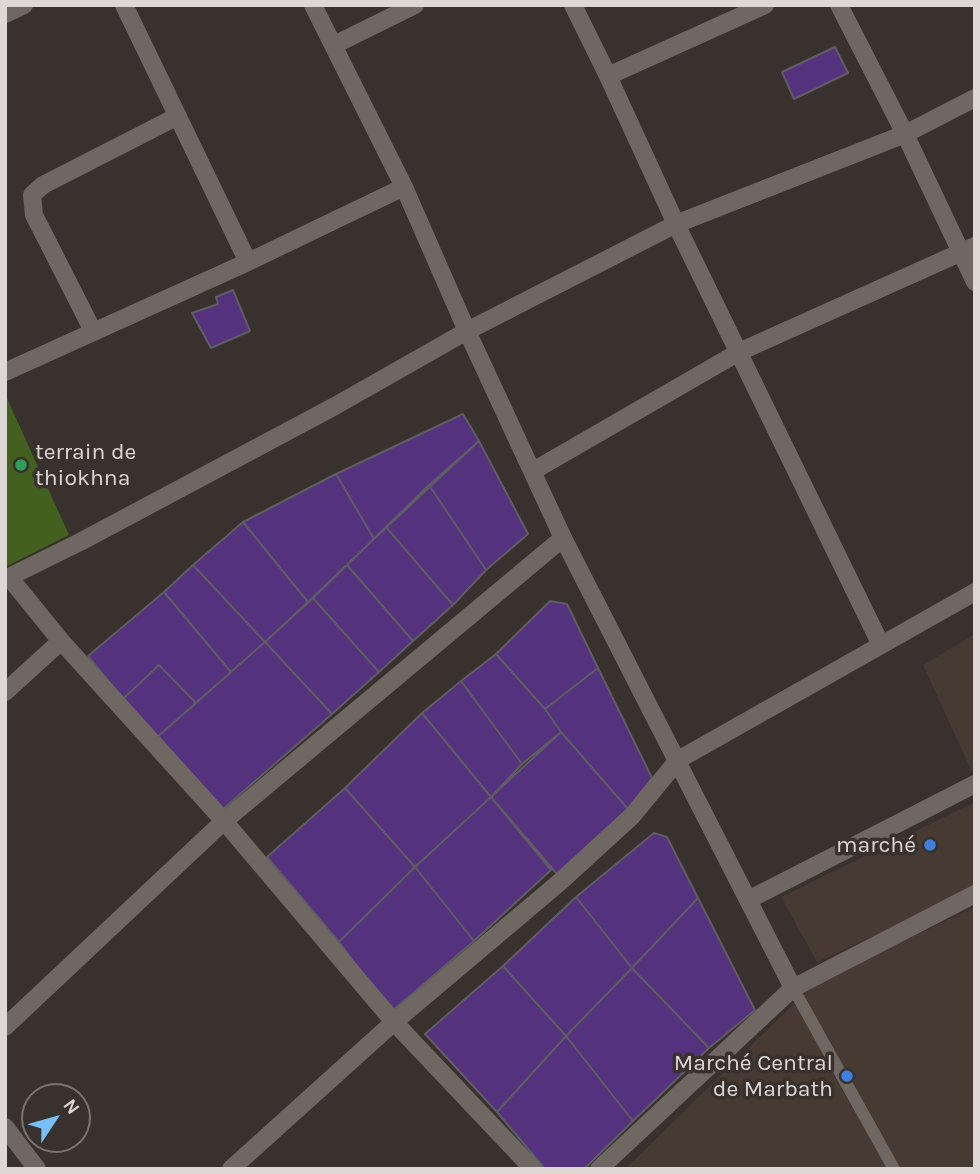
<!DOCTYPE html>
<html>
<head>
<meta charset="utf-8">
<style>
  body { margin:0 }
  #map { position:relative; width:980px; height:1174px; overflow:hidden; background:#38312d; font-family:Karla,sans-serif }
  canvas { display:block }
  .frame { position:absolute; inset:0; border:7px solid #ddd8d6; pointer-events:none }
  .north { position:absolute; left:21px; top:1083px; width:70px; height:70px; box-sizing:border-box; background:#38312d; border:2px solid #7a7471; border-radius:50%; rotate:54deg; font-size:19px; font-weight:700; line-height:28px; text-align:center; color:#ddd8d6 }
  .north::after { content:''; display:block; margin:auto; width:24px; height:32px; background:#76c0f7; clip-path:polygon(50% 0,100% 100%,50% 72%,0 100%) }
</style>
</head>
<body>
<div id="map">
<canvas width="980" height="1174"></canvas>
<div class="frame"></div>
<div class="north">N</div>
</div>
<script>
const ctx = document.querySelector('canvas').getContext('2d');
ctx.lineJoin = 'round';
function paint(path, color) { ctx.fillStyle = color; ctx.fill(path, 'evenodd'); }
function trace(path, color, width, dash) { ctx.strokeStyle = color; ctx.lineWidth = width; ctx.lineCap = dash ? 'butt' : 'round'; ctx.setLineDash(dash || []); ctx.stroke(path); }
function drawText(font, color, halo, rows, align = 'center') {
  ctx.font = font + ' Karla,sans-serif'; ctx.lineWidth = 7; ctx.setLineDash([]); ctx.textBaseline = 'middle'; ctx.strokeStyle = halo; ctx.fillStyle = color; for (const [text, x, y, turn = 0] of rows) {
    ctx.save(); ctx.translate(x, y); ctx.rotate((+turn || 0) * Math.PI / 180); ctx.textAlign = isNaN(turn) ? turn : align; if (halo) ctx.strokeText(text, 0, 0); ctx.fillText(text, 0, 0); ctx.restore();
  }
}
paint(new Path2D(`
  M975,634V769L971,770L923,665Z
  M975,802V889L817,962L781,897Z
  M975,907V1169H625L815,983Z`), '#463a32');
paint(new Path2D(`
  M5,394L69,535L5,567Z`), '#44601e');
const building = new Path2D(`
  M835,47L848,73L794,99L782,72Z
  M233,290L250,331L211,348L192,313L218,304L216,297Z
  M463,414L479,441L374,539L336,474Z
  M479,441L528,534L486,570L429,485Z
  M336,474L374,539L308,602L243,522Z
  M429,485L486,570L453,605L386,527Z
  M243,522L308,602L265,642L193,565Z
  M386,527L453,605L413,641L347,565Z
  M193,565L265,642L231,672L164,592Z
  M347,565L413,641L379,672L313,598Z
  M164,592L231,672L196,703L159,665L123,699L88,656Z
  M313,598L379,672L332,714L265,642Z
  M550,601L567,604L598,668L545,709L496,654Z
  M265,642L332,714L222,810L156,738Z
  M496,654L545,709L561,732L522,764L461,681Z
  M159,665L196,703L156,738L123,699Z
  M598,668L652,778L628,809L561,732L545,709Z
  M461,681L522,764L491,797L422,713Z
  M422,713L491,797L415,867L345,788Z
  M561,732L628,809L557,874L491,797Z
  M345,788L415,867L339,942L267,857Z
  M491,797L551,870L474,941L415,867Z
  M654,833L667,837L698,898L632,968L576,897Z
  M415,867L474,941L391,1012L339,942Z
  M576,897L632,968L566,1036L503,966Z
  M698,898L755,1010L709,1048L632,968Z
  M503,966L566,1036L497,1112L425,1034Z
  M632,968L709,1048L633,1121L566,1036Z
  M566,1036L633,1121L584,1169H545L497,1112Z`);
paint(building, '#54327d');
trace(building, '#5f5d64', 2);
trace(new Path2D(`
  M793,988L894,1169`), '#6f6762', 12);
trace(new Path2D(`
  M124,5L248,262
  M313,5L404,187L467,331L563,538L793,988
  M573,5L608,76L676,224L881,645
  M839,5L905,134L975,282
  M5,14L24,5
  M334,45L415,5
  M608,76L765,5
  M93,331L34,215L32,195L43,185L178,116
  M5,372L248,262L404,187
  M533,471L739,352L975,246
  M9,577L61,641L224,821L394,1022L533,1169
  M5,579L80,542L335,406L467,331L676,224L905,134L975,98
  M5,692L61,641
  M748,900L975,784
  M5,1127L37,1169
  M231,1169L394,1022L561,881L632,816L678,760L975,592
  M599,1169L793,988L975,894`), '#6f6762', 18);
trace(new Path2D(`
  M5,1027L224,821L563,538`), '#6f6762', 18);
for (const [x, y, r, color] of [
  [21,465,7,"#2e9e5b"],
  [930,845,7,"#3f7fe0"],
  [847,1076,7,"#3f7fe0"]
]) { const dot = new Path2D(); dot.arc(x, y, r, 0, 2 * Math.PI); ctx.fillStyle = color; ctx.fill(dot); trace(dot, '#38312d', 2.5); }
drawText('23px', '#ddd8d6', '#38312d', [
  ["terrain de",35,452,"left"],
  ["thiokhna",35,478,"left"],
  ["marché",916,845],
  ["Marché Central",833,1063],
  ["de Marbath",833,1089]
], 'right');
</script>
</body>
</html>
